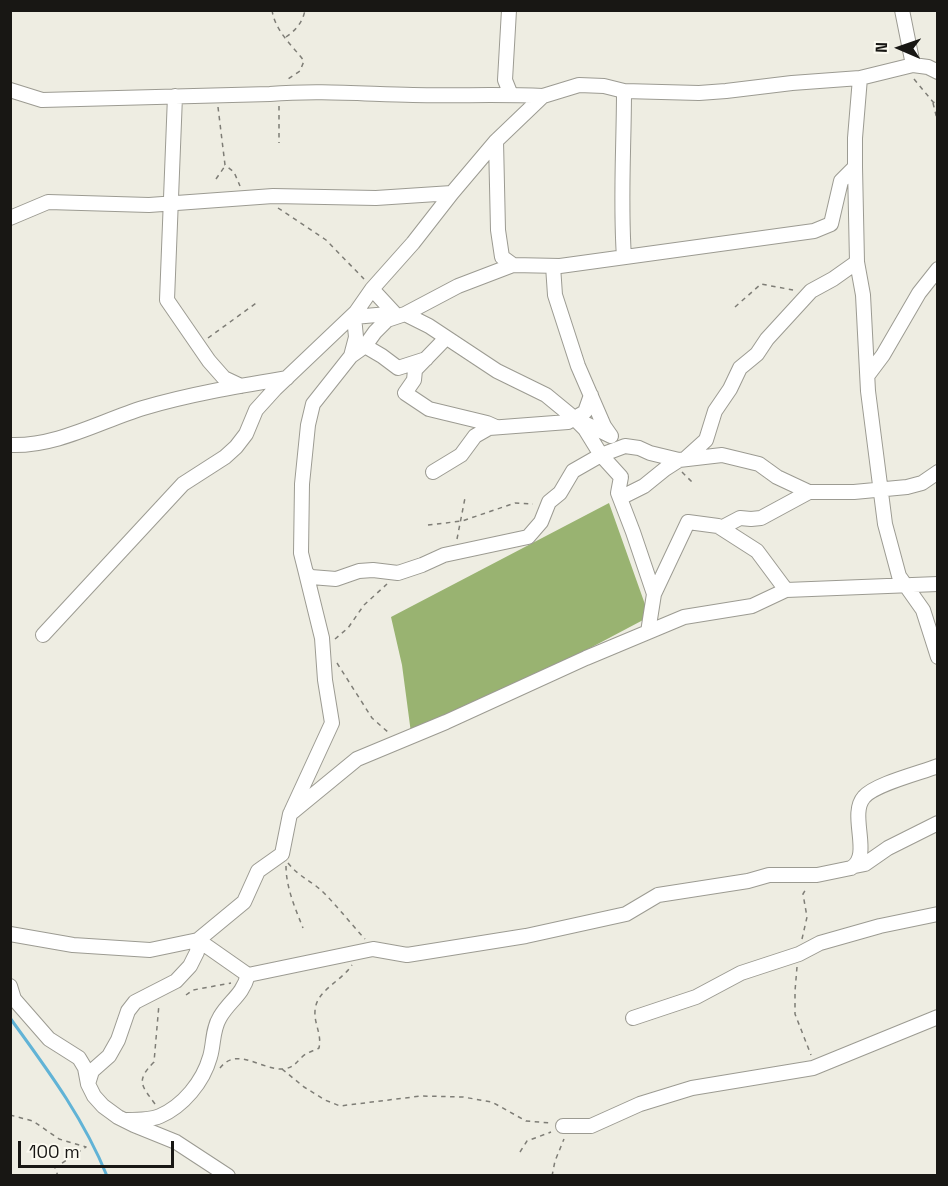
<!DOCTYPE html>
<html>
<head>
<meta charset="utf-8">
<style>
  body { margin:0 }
  #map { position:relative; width:948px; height:1186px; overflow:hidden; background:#eeede2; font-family:"Space Grotesk",sans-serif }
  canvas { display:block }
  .frame { position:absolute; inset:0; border:12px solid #181714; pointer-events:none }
  .north { position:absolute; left:870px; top:18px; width:60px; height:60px; -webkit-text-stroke:4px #fbfaf0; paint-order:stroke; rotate:272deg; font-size:16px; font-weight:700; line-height:24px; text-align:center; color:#181714 }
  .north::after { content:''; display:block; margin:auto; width:21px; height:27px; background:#181714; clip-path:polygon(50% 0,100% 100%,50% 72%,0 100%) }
  .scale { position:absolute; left:18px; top:1141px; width:156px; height:27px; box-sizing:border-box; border:3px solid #181714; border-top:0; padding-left:8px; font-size:18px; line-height:21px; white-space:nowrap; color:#181714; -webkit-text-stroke:4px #fbfaf0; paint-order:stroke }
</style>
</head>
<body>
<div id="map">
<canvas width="948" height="1186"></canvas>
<div class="frame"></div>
<div class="north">N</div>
<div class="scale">100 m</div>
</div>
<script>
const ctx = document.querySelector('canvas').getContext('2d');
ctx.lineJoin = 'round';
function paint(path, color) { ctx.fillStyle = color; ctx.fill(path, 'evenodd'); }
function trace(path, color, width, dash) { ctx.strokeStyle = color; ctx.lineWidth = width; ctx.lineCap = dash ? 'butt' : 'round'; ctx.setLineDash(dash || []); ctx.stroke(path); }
paint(new Path2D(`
  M609,503L647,610L645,619L558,665L411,733L402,665L391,617Z`), '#99b371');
trace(new Path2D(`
  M10,1018C47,1069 83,1117 107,1176`), '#61b3d6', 3);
const minor = new Path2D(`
  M509,10L505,80L511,95
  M902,10L913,65
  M938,72L928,67L913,65L860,78L792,83L726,91L699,93L624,91L604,86L579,85L543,96L496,141L452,193L413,243L372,289L356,312L354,317L356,337L351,356L313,404L308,425L302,484L301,553L306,573L311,577L336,579L359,571L373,570L398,573L422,565L444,555L528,537L541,522L549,502L560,493L573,471L601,455L625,446L639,448L650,453L679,460L722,455L759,464L777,477L809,492H854L907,487L922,483L938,472
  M10,90L42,100L270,94C318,90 365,94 413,95C457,96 500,94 543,96
  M624,91C624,146 620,202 624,257
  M175,96L167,300L209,361L224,378L241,386
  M496,141L498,230L502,257L513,265L560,266L814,231L831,224L841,181L855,167V138L860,78
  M855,167L857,262L863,295L868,391L885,524L899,576L923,610L938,657
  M10,218L48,202L149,205L273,196L376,198L452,193
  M553,266L555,295L578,366L604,426L611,436
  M405,314L429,326L497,371L546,395L574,418L611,436
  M354,317L388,314L397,316L372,289
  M446,338L415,370L414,380L405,393L429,409L487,423L496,427
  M365,346L382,356L398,368L426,359
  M351,356L365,346L375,332L387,320L405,314L458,286L513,265
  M868,375L883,355L919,293L938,269
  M574,418L585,429L601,455L621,477L618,493L633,532L654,594L688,522L718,526L757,551L786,590L938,584
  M10,445C56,447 101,421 143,408C190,394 239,386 287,378
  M685,459L706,440L715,411L730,389L740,368L757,354L767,339L811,291L833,279L857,262
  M433,472L461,455L475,436L489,428L568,422L585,412L591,395
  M620,498L644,486L665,469L679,460
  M721,528L740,518L751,519L761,518L809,492
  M648,632L654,594
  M43,635L183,484L225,457L236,447L246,434L256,410L275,389L356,312
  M291,812L332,723L325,680L322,638L306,573
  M855,866L865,864L888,848L938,823
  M10,934L73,945L150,950L198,940L248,975L373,949L407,955L526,936L626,914L658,895L748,881L769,875H817L851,868C873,856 848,815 864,797C875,784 920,773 938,766
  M10,986L14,999L49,1039L79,1058L85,1068L88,1084L94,1096L103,1106L118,1117L134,1125L176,1142L228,1176
  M633,1018L696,997L741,973L799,954L820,943L880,926L938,914
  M88,1084L92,1071L109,1056L118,1040L128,1011L135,1002L176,981L190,966L197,952L198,940L244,902L258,871L282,854L290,814L357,759L446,722L586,658L684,617L752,606L786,590
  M127,1120C138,1120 151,1120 160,1116C183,1106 203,1082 210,1057C214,1044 212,1030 220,1017C230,1000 242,996 248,975
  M563,1126H591L640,1104L692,1088L813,1068L938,1017`);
trace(minor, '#9c9b92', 16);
trace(new Path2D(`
  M272,10C275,31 292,45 304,61L300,71L285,81
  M286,37C295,31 303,22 305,10
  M914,79L933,102L938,104
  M933,103L938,123
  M279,106V143
  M218,107L225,165L234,172L240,186
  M938,163V179
  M216,179L225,166
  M278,208L326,240L364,279
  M735,307L761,284L793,290
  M208,338L259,301
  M682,472L692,482
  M428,525L462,521L515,503L533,504
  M457,539L465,498
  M335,639L348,628L364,605L387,584
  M337,663L372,718L389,733
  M288,863C300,878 311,880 324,893C338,907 351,924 365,939
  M286,866C286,887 295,908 303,928
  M802,939L807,917L803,894L806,889
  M797,967L795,991V1014L811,1055
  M186,995L193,990L231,983
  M220,1068C237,1046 261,1070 283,1069C293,1068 296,1063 302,1057C307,1052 314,1051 319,1048C322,1034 314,1024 315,1011C316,990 341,982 352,965
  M282,1069L304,1087L325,1100L340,1106L421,1096L463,1097L492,1102L526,1121L550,1123
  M155,1104C142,1086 135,1081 154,1062L159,1004
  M10,1115L33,1121L59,1139L86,1147L55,1168L58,1176
  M520,1152L527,1141L551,1132
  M552,1176L555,1161L564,1139`), '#7e7d76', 1.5, [4.5, 4.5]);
trace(minor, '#fff', 14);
</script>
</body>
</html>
